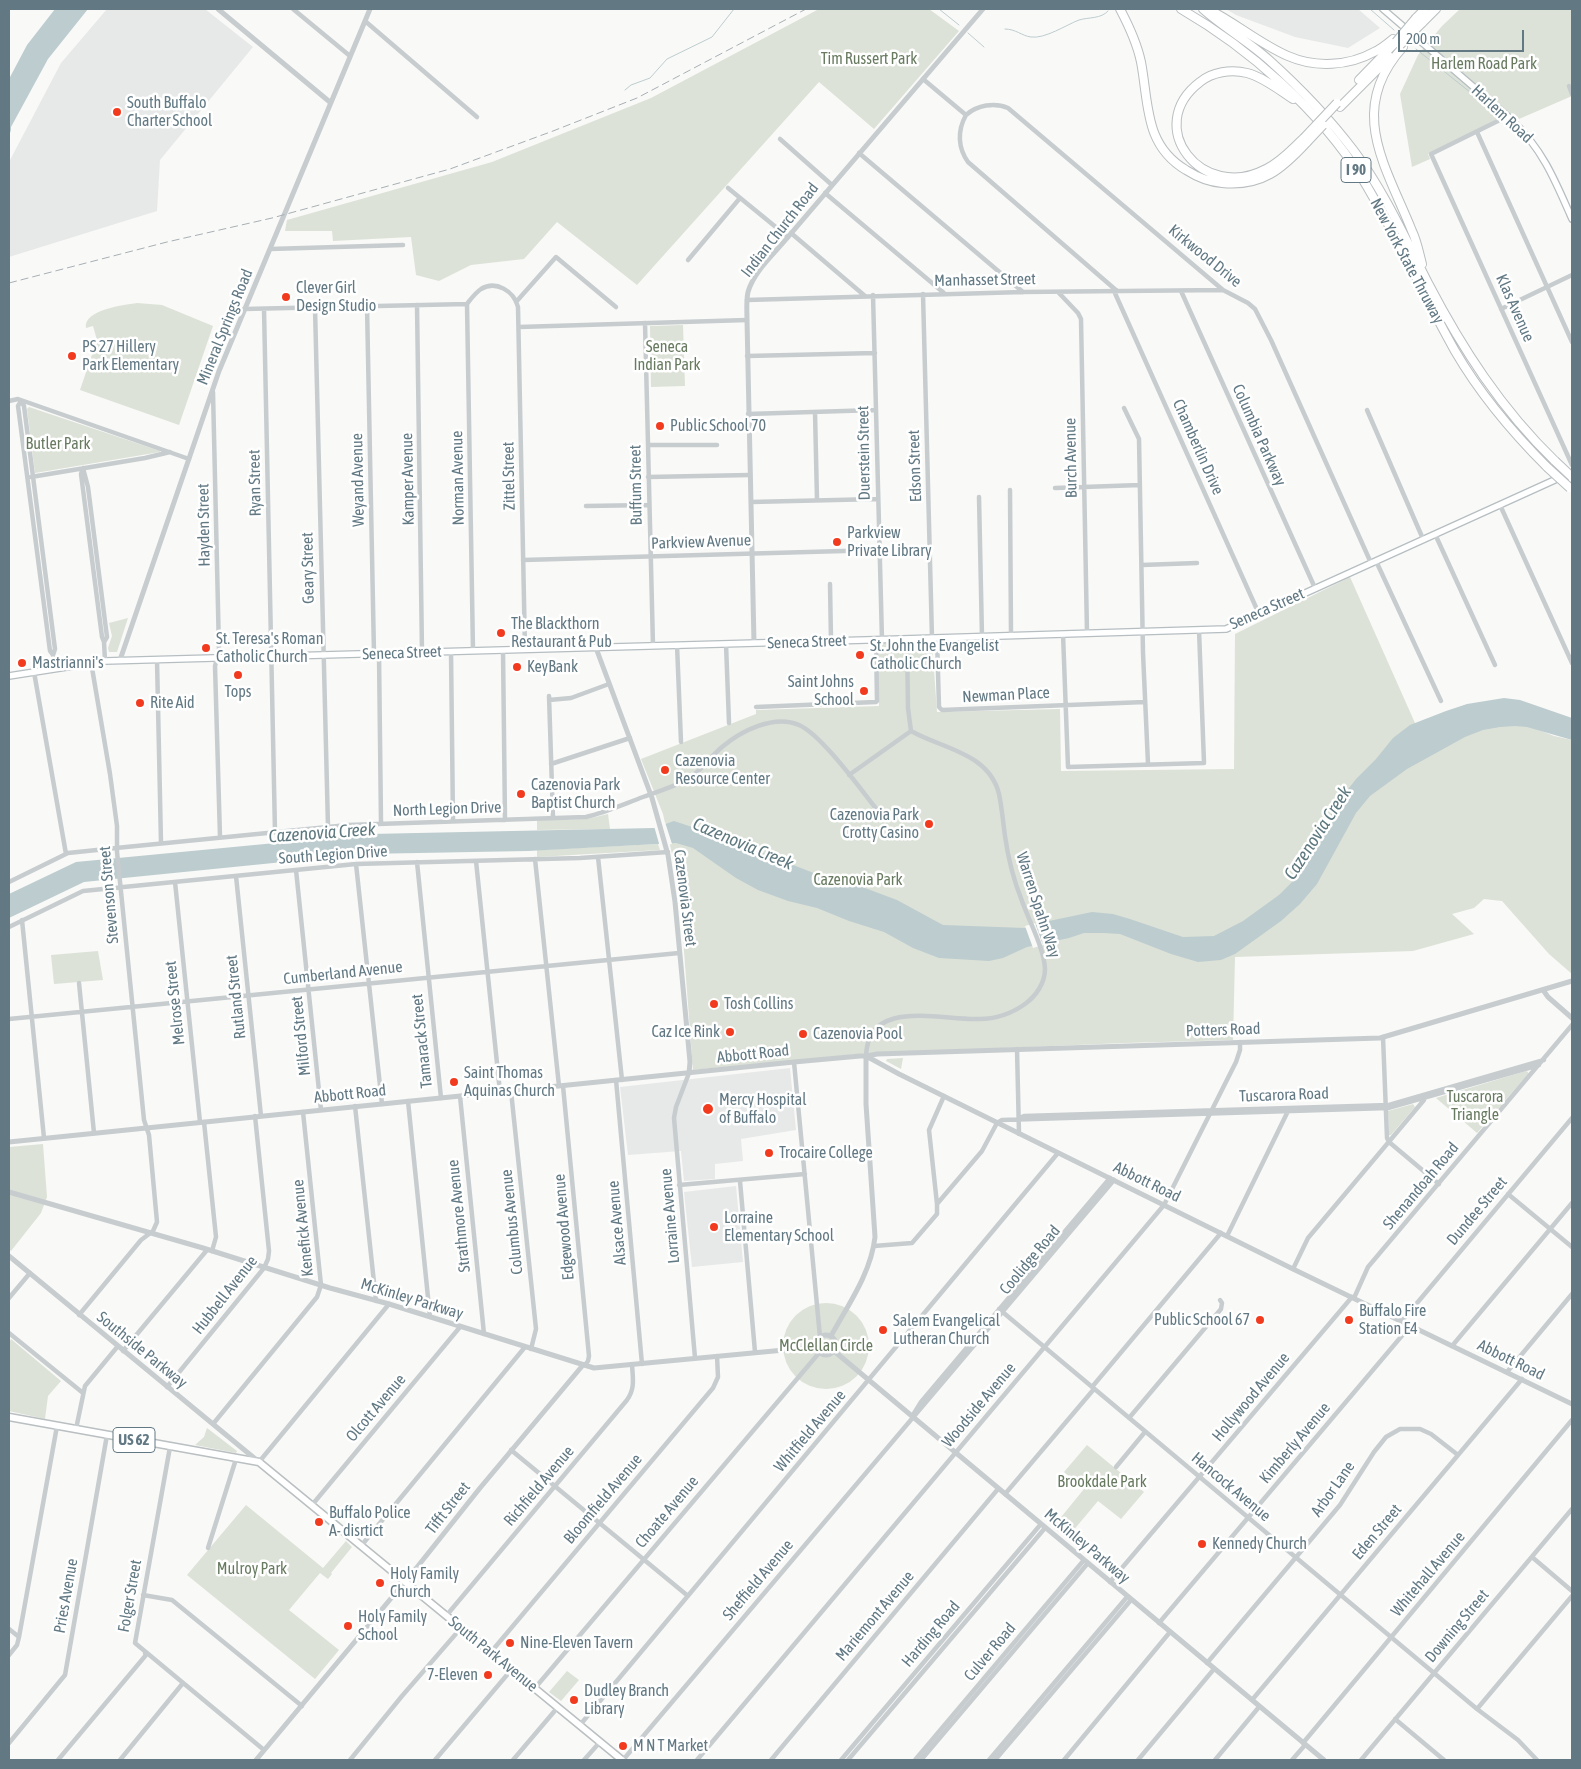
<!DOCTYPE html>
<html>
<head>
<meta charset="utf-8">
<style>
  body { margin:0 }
  #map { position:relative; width:1581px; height:1769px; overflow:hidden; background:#f9f9f7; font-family:"Asap Condensed",sans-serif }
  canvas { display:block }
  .frame { position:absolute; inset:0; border:10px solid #627984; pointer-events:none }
  .scale { position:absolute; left:1398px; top:30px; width:126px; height:22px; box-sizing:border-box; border:2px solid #627984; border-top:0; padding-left:6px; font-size:15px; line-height:18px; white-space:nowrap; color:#627984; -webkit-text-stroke:4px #fff; paint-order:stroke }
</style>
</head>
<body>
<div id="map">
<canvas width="1581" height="1769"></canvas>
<div class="frame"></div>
<div class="scale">200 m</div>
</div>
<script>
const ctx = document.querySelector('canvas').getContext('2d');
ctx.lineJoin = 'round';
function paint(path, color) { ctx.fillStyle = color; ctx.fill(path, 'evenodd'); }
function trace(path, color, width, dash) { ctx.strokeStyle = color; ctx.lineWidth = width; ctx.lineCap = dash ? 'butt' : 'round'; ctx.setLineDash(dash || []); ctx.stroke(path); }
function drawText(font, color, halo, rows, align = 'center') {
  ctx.font = font + ' "Asap Condensed",sans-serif'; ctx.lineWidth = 5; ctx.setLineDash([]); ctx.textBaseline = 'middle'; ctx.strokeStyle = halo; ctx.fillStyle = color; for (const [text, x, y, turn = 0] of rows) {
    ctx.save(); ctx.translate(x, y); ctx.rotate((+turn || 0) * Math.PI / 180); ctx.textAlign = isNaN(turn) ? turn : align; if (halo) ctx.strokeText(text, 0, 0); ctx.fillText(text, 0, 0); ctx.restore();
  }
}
paint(new Path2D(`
  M107,9H205L253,47L160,160L157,211L9,257V162L61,63Z
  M1226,9H1358L1380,28L1348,48L1295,37L1236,15Z
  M790,1068L796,1130L741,1139L743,1161L715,1164V1179L684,1181L681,1151L628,1155L620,1087Z
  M736,1186L743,1262L692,1267L684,1192Z`), '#e7e9e8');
paint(new Path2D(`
  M819,9H929L959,31L874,129L819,82L637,285L557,222L524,259L471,265L439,281L416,275L411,237L333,241L332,231H285L287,220L492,162L651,98Z
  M1460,9H1572V96L1519,119L1512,113L1428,154L1430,159L1412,167L1400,94L1418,55L1442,26Z
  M137,303L162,305L213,326L179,425L80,390L97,340L93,326L86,328C83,310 123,305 137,303Z
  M683,325L685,386L651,387L650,326Z
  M29,407L160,451V452L35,473L27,409Z
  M1350,577L1419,732L1519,722L1554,736L1572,740V974L1549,954L1502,901L1484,899L1474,908L1452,914L1474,934L1413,951L1235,957L1233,1040L1124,1043L859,1054L693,1070L679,885L663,814L641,759L756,714V710L879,706L877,643H932L937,712L1060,709L1061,771L1234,769L1235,634Z
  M128,618L117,652H109L108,648L112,636L109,623Z
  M608,814L610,829L537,830V820L587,819Z
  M658,844L660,850L537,857V850Z
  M98,951L103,980L54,984L51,955Z
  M903,1058L901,1069L886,1061L887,1059Z
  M1526,1071L1528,1072V1074L1477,1133L1436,1098Z
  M1413,1104L1415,1107L1391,1135H1389L1388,1111Z
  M43,1144L47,1197L41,1213L11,1251L9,1249V1147Z
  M783 1346a43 43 0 1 1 86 0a43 43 0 1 1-86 0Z
  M11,1339L61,1381L48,1396L45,1419L9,1411V1343Z
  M207,1428L237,1451L236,1453L195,1445L204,1437Z
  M1087,1445L1144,1492L1121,1519L1098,1501L1067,1538L1053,1527L1084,1489L1064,1472Z
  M246,1505L323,1568L346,1541L352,1547L331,1573L332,1574L328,1579L320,1573L289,1610L339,1650L315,1679L187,1575Z
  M567,1671L579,1680L561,1701L549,1692Z`), '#dce2d7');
paint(new Path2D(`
  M55,9H88L48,59L11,127V130L9,136V79L27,45Z
  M1504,698L1520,700L1572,718V740L1527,727L1515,726L1500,727L1483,730L1465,737L1407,769L1370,796L1356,813L1317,884L1300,904L1281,921L1235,954L1221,960L1198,962L1171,954L1120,934L1104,933H1084L1069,938L1027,947L1003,958L989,961L939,958L913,948L884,932L849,921L817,908L788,901L758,890L736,878L693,848L676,843L528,851L363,854L84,882L9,918V894L76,862L370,834L654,828L674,821L719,836L829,879L857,885L897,900L943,925L1025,928L1049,921L1092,912L1113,914L1130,919L1183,937L1214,936L1243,921L1279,895L1292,882L1339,801L1356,779L1376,759L1393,738L1410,725L1446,711L1467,704Z`), '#bdcccf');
paint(new Path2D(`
  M665,822L672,844L660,847L654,826Z
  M1035,923L1043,945L1033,948L1025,926Z`), '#f9f9f7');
trace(new Path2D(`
  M939,9L959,25
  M1370,9L1394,30
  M1005,29C1016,29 1022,36 1031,37C1045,39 1066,25 1079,20C1089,17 1101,19 1108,11
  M968,33L984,47
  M1416,49L1485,104
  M625,90L631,85L650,78L667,59L712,37L734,9`), '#bdcccf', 1);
const secondary = new Path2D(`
  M1383,9L1512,120C1543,150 1555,180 1572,219
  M9,676L105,661L902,639L1226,629L1570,473`);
const primary = new Path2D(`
  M9,1417L259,1462L622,1760`);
const motorway = new Path2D(`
  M1120,9C1129,26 1137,43 1141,62C1149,104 1144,145 1186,170C1197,177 1209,182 1222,183C1262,187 1282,169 1307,142
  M1181,9C1250,49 1319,110 1362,178C1396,234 1423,294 1455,351C1480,394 1512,432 1547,467
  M1203,9C1223,27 1248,41 1269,60C1299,87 1329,118 1354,151C1384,191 1405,238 1428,283C1462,348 1501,409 1555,461
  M1208,9C1236,23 1260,44 1288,56C1315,68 1349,66 1374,52C1381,49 1387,44 1393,39
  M1416,18L1425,9
  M1422,23L1436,9
  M1403,47C1346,110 1386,166 1412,231C1417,241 1419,253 1422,264
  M1359,80L1396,42
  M1293,99C1279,90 1263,77 1247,73C1231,69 1212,72 1200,82C1142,126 1202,203 1266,169C1281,162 1292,149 1304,138
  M1340,107L1390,57`);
trace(secondary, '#b6bec2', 8);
trace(primary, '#babfc2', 9);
trace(motorway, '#b9bec0', 10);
trace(new Path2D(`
  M293,9L350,56
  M365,21L477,117
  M923,79L966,115
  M1569,86L1572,94
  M966,115C977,105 995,102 1008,108L1223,290L1248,303L1255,309L1271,340L1371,563
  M966,115C957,131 958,148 968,162L1117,291
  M1508,116L1431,154L1572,465
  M1477,132L1572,342
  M780,139L832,185
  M859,153L1023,292
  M728,188L788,237
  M825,193L944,293
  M791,233L865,296
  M270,249L403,245
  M688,260L740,198
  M1114,291L1259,614
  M1181,291L1315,588
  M1058,292L1078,313L1081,319L1087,633
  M923,294L932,638
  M873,295L882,640
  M747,300L1023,292L1223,290
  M516,302L556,257L616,307
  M467,304C471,299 475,293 481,289C496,280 514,291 518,307L525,649
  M467,304L473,651
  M417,305L422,652
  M367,306L374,654
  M315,308L328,827
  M244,309L467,304
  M264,309L275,832
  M1501,309L1572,275
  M645,323L653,646
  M519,327L747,320
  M747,356L875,353
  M213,392L219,651L215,666L220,837
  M9,401L18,399L189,459
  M21,401L18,406L50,651L53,655L55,668
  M21,401L24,406L55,649L53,655
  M1124,408L1139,439L1143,653L1148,764
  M1367,410L1423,539
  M815,412L817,500
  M748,414L876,410
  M648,445H717
  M83,468L81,474L102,637L104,642L105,661
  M83,468L88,487L107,637L104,642
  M31,477L145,458L170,452
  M648,477L750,475
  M1055,488L1140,485
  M1010,490L1011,636
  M979,497L982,637
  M751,502L878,499
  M1500,505L1572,663
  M586,506L649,505
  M1435,534L1495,665
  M523,560L879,550
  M1376,561L1441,701
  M1142,565L1197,563
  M830,584L831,641
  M1063,634L1068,767L1204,763L1199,630
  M937,638L939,707L942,710L1145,702
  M907,639L908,708L911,731
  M726,644L729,723
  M677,645L681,742
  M503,650L505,820
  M451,652L453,821
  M379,654L381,823
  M157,660L161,843
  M34,672L66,854
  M549,696L553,818
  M549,700L571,698L609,684
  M756,707L876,702L877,701L876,640
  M551,764L630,738
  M849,775L911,731
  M598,857L622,1080
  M535,859L559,1086
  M476,861L500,1092
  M417,862L441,1098
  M356,864L382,1104
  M296,870L321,1110
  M236,876L261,1116
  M9,882L68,853L116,848L348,825L586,817C606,812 624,804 643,797C657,792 673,787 686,780C701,772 709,758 722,747C741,731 774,714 799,725C822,735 861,790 878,811
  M175,882L200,1122
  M22,920L44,1138
  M9,927L83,891L356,864L580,858L668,852
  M79,983L94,1133
  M9,1019L679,953
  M1383,1037L1387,1138L1389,1142L1439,1184
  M1017,1049L1019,1134
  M866,1056C868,997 942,1021 979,1019C996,1019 1011,1014 1025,1004C1036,996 1045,983 1045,969C1044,948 1029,921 1022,901C1014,881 1008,858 1005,836C1003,822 1002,808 999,794C989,753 943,749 911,731
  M794,1062L820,1337
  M689,1073L676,1107L674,1118L695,1358
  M616,1080L642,1364
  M563,1086L589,1356L588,1361L585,1365
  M511,1091L536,1329L531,1349
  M460,1096L484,1334
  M408,1101L430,1317
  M355,1106L376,1301
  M1019,1118L1024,1116L1389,1105L1544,1060
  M204,1122L216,1237L212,1251
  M740,1181L755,1352
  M679,1185L805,1174
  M1508,1194L1572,1247
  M937,1204L929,1130L944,1096
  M1227,1236L1289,1109
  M874,1246L912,1243L937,1214V1204L982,1151L997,1123L1002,1120L1388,1108L1539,1065
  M1293,1269L1308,1238L1424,1100
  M9,1298L30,1273
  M1354,1298L1368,1267L1572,1025
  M999,1309L1477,1709L1518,1740L1537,1760
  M79,1315L141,1240L153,1231L157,1222L149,1135L144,1120L117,852V826L110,774L91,662
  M1402,1321L1572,1118
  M9,1333L83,1393
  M1452,1346L1572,1203
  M123,1351L207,1250
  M1507,1372L1572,1294
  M167,1387L264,1268L268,1259L269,1251L255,1116
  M1092,1387L1221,1233
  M913,1415L921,1402L1110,1178
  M1129,1418L1221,1309L1222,1303L1220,1300
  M213,1424L317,1297L321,1285L303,1112
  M76,1429L85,1386L118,1346
  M170,1447L135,1643L264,1750
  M511,1450L688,1596
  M259,1462L389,1304
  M1116,1467L1145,1432
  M1005,1494L1094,1389
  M312,1505L460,1327
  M361,1546L525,1347
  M208,1548L236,1459
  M1532,1557L1572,1591
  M1110,1582L1352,1297
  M143,1595L172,1600L302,1706
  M446,1616L627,1400C635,1389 633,1379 632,1365
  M1159,1623L1411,1325
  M9,1629L19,1637
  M491,1652L713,1388L718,1377L717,1356
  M9,1655L17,1645L19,1637L57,1426
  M1207,1663L1340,1505L1374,1452L1386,1437L1400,1429H1420L1431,1434L1458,1455
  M535,1688L819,1353
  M1252,1700L1522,1379
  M1477,1709L1572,1596
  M1395,1719L1444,1760
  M580,1725L1058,1153
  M9,1743L65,1675L107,1435
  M1303,1743L1572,1420
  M58,1760L146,1655L145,1653
  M120,1760L183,1683
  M350,1760L402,1696L461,1628
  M435,1760L512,1669
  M513,1760L558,1707
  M584,1760L600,1742
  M623,1760L1114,1180
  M697,1760L1164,1205L1236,1062L1240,1050V1042
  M771,1760L998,1489
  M841,1760L1041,1524
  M848,1760L1045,1528
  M915,1760L1084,1560
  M921,1760L1088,1563
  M989,1760L1127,1597
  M995,1760L1131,1600
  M1064,1760L1170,1632
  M1138,1760L1214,1669
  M1215,1760L1259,1707
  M1292,1760L1305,1745
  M1361,1760L1572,1509`), '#c7cccf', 4.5);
trace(new Path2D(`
  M218,9L331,103
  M754,643L747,320C747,311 746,301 748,292C754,271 774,254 788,237L983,9
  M596,648L652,798L668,855L675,902L690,1062L689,1073
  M120,660L219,371L370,9
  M1543,990L1548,997L1572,1018
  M867,1056L877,1054L1380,1038L1572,981
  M9,1142L794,1062L860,1056H866L899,1074L1293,1269L1572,1404
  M9,1192L203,1248L330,1288L389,1304L594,1368L816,1347
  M9,1256L259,1462
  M816 1345a10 10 0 1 1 20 0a10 10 0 1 1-20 0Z
  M831,1336C848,1305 871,1273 875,1237L866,1104V1056
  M834,1351L1324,1760
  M256,1760L418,1566L480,1488L583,1365`), '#c7cccf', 5);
trace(secondary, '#fff', 5.5);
trace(primary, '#fff', 6);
trace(motorway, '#fff', 8);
trace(new Path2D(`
  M9,283L167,242L272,218L450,169L553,131L637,98L806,9`), '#a7afb4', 1, [8, 4]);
const motorwayBridge = new Path2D(`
  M1396,42L1416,18
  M1400,45L1422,23
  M1304,138L1337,103
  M1307,142L1323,125
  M1555,461L1572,477
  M1547,467L1570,488`);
trace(motorwayBridge, '#b9bec0', 10, []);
trace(motorwayBridge, '#fff', 8);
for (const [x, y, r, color] of [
  [117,112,5,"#f23b1e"],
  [286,297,5,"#f23b1e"],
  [72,356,5,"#f23b1e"],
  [660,426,5,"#f23b1e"],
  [837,542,5,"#f23b1e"],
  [501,633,5,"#f23b1e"],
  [206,648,5,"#f23b1e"],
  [860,655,5,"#f23b1e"],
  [22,663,5,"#f23b1e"],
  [517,667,5,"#f23b1e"],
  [238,675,5,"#f23b1e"],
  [864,691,5,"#f23b1e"],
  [140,703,5,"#f23b1e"],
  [665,770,5,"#f23b1e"],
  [521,794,5,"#f23b1e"],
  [929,824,5,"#f23b1e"],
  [714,1004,5,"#f23b1e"],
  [730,1032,5,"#f23b1e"],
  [803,1034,5,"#f23b1e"],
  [454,1082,5,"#f23b1e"],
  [708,1109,6,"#f23b1e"],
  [769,1153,5,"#f23b1e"],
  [714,1227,5,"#f23b1e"],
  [1260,1320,5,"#f23b1e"],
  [1349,1320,5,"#f23b1e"],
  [883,1330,5,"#f23b1e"],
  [319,1522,5,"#f23b1e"],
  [1202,1544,5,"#f23b1e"],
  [380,1583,5,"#f23b1e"],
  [348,1626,5,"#f23b1e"],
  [510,1643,5,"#f23b1e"],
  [488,1675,5,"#f23b1e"],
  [574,1700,5,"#f23b1e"],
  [623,1746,5,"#f23b1e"]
]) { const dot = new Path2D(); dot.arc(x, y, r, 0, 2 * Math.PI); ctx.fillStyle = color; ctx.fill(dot); trace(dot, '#fff', 2); }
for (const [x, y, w] of [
  [1356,170,30],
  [134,1440,42]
]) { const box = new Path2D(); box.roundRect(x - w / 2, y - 12.5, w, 25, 4); ctx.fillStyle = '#fff'; ctx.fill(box); trace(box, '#627984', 1); }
drawText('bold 15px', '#627984', null, [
  ["I 90",1356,170],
  ["US 62",134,1440]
]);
drawText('16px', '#687b61', '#fff', [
  ["Tim Russert Park",869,59],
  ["Harlem Road Park",1484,64],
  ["Seneca",667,347],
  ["Indian Park",667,365],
  ["Butler Park",58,444],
  ["Cazenovia Park",858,880],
  ["Tuscarora",1475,1097],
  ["Triangle",1475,1115],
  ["McClellan Circle",826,1346],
  ["Brookdale Park",1102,1482],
  ["Mulroy Park",252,1569]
]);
drawText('16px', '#627984', '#fff', [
  ["South Buffalo",127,103],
  ["Charter School",127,121],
  ["Clever Girl",296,288],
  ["Design Studio",296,306],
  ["PS 27 Hillery",82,347],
  ["Park Elementary",82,365],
  ["Public School 70",670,426],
  ["Parkview",847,533],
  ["Private Library",847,551],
  ["The Blackthorn",511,624],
  ["Restaurant & Pub",511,642],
  ["St. Teresa's Roman",216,639],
  ["Catholic Church",216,657],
  ["St. John the Evangelist",870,646],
  ["Catholic Church",870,664],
  ["Mastrianni's",32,663],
  ["KeyBank",527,667],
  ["Saint Johns",854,682,"right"],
  ["School",854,700,"right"],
  ["Tops",238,692,"center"],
  ["Rite Aid",150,703],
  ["Cazenovia",675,761],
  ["Resource Center",675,779],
  ["Cazenovia Park",531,785],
  ["Baptist Church",531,803],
  ["Cazenovia Park",919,815,"right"],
  ["Crotty Casino",919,833,"right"],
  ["Tosh Collins",724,1004],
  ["Caz Ice Rink",720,1032,"right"],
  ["Cazenovia Pool",813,1034],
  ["Saint Thomas",464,1073],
  ["Aquinas Church",464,1091],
  ["Mercy Hospital",719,1100],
  ["of Buffalo",719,1118],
  ["Trocaire College",779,1153],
  ["Lorraine",724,1218],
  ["Elementary School",724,1236],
  ["Buffalo Fire",1359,1311],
  ["Station E4",1359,1329],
  ["Public School 67",1250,1320,"right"],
  ["Salem Evangelical",893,1321],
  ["Lutheran Church",893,1339],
  ["Buffalo Police",329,1513],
  ["A- disrtict",329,1531],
  ["Kennedy Church",1212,1544],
  ["Holy Family",390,1574],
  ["Church",390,1592],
  ["Holy Family",358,1617],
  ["School",358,1635],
  ["Nine-Eleven Tavern",520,1643],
  ["7-Eleven",478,1675,"right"],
  ["Dudley Branch",584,1691],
  ["Library",584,1709],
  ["M N T Market",633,1746]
], 'left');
drawText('16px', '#627984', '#fff', [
  ["Harlem Road",1502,114,43],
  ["Indian Church Road",780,230,-52],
  ["Kirkwood Drive",1205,256,39],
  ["New York State Thruway",1407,261,62],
  ["Manhasset Street",985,280,-1],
  ["Klas Avenue",1515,308,66],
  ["Mineral Springs Road",225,327,-68],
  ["Columbia Parkway",1259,435,66],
  ["Chamberlin Drive",1198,447,66],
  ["Duerstein Street",864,453,-91],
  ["Burch Avenue",1071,458,-91],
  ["Edson Street",915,466,-92],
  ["Zittel Street",509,476,-91],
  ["Norman Avenue",458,478,-91],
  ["Kamper Avenue",408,479,-91],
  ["Weyand Avenue",358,480,-91],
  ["Ryan Street",255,483,-91],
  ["Buffum Street",636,485,-91],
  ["Hayden Street",204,525,-91],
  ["Parkview Avenue",701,542,-2],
  ["Geary Street",308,568,-91],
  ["Seneca Street",1267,609,-24],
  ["Seneca Street",807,642,-2],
  ["Seneca Street",402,653,-2],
  ["Newman Place",1006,695,-3],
  ["North Legion Drive",447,809,-2],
  ["South Legion Drive",333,855,-4],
  ["Stevenson Street",109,895,-95],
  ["Cazenovia Street",685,898,83],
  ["Warren Spahn Way",1038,905,72],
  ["Cumberland Avenue",343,973,-6],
  ["Rutland Street",236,997,-96],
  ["Melrose Street",175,1003,-96],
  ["Potters Road",1223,1030,-2],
  ["Milford Street",301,1036,-96],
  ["Tamarack Street",422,1041,-96],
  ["Abbott Road",753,1054,-6],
  ["Abbott Road",350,1094,-6],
  ["Tuscarora Road",1284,1095,-2],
  ["Abbott Road",1147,1182,26],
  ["Shenandoah Road",1421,1186,-50],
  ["Dundee Street",1477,1211,-50],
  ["Strathmore Avenue",459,1216,-96],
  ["Lorraine Avenue",670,1216,-95],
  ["Columbus Avenue",512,1222,-96],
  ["Alsace Avenue",617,1223,-95],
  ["Edgewood Avenue",564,1227,-95],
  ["Kenefick Avenue",303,1228,-96],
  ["Coolidge Road",1030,1260,-50],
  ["Hubbell Avenue",225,1295,-52],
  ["McKinley Parkway",412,1299,17],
  ["Southside Parkway",142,1350,39],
  ["Abbott Road",1511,1360,26],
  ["Hollywood Avenue",1251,1397,-50],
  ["Woodside Avenue",979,1405,-50],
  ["Olcott Avenue",376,1408,-50],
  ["Whitfield Avenue",810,1431,-50],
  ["Kimberly Avenue",1295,1443,-50],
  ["Richfield Avenue",539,1486,-50],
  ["Hancock Avenue",1231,1487,40],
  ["Arbor Lane",1333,1489,-55],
  ["Bloomfield Avenue",603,1499,-50],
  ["Tifft Street",448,1508,-52],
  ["Choate Avenue",667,1512,-50],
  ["Eden Street",1377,1532,-50],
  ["McKinley Parkway",1087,1546,40],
  ["Whitehall Avenue",1428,1574,-50],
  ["Sheffield Avenue",758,1580,-50],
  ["Pries Avenue",66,1596,-80],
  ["Folger Street",130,1596,-80],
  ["Mariemont Avenue",875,1616,-50],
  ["Downing Street",1457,1626,-50],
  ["Harding Road",931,1634,-50],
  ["Culver Road",990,1652,-50],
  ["South Park Avenue",493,1654,39]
]);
drawText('italic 18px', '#5d787e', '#fff', [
  ["Cazenovia Creek",322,833,-4],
  ["Cazenovia Creek",1318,833,-57],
  ["Cazenovia Creek",743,844,23]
]);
</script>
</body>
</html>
